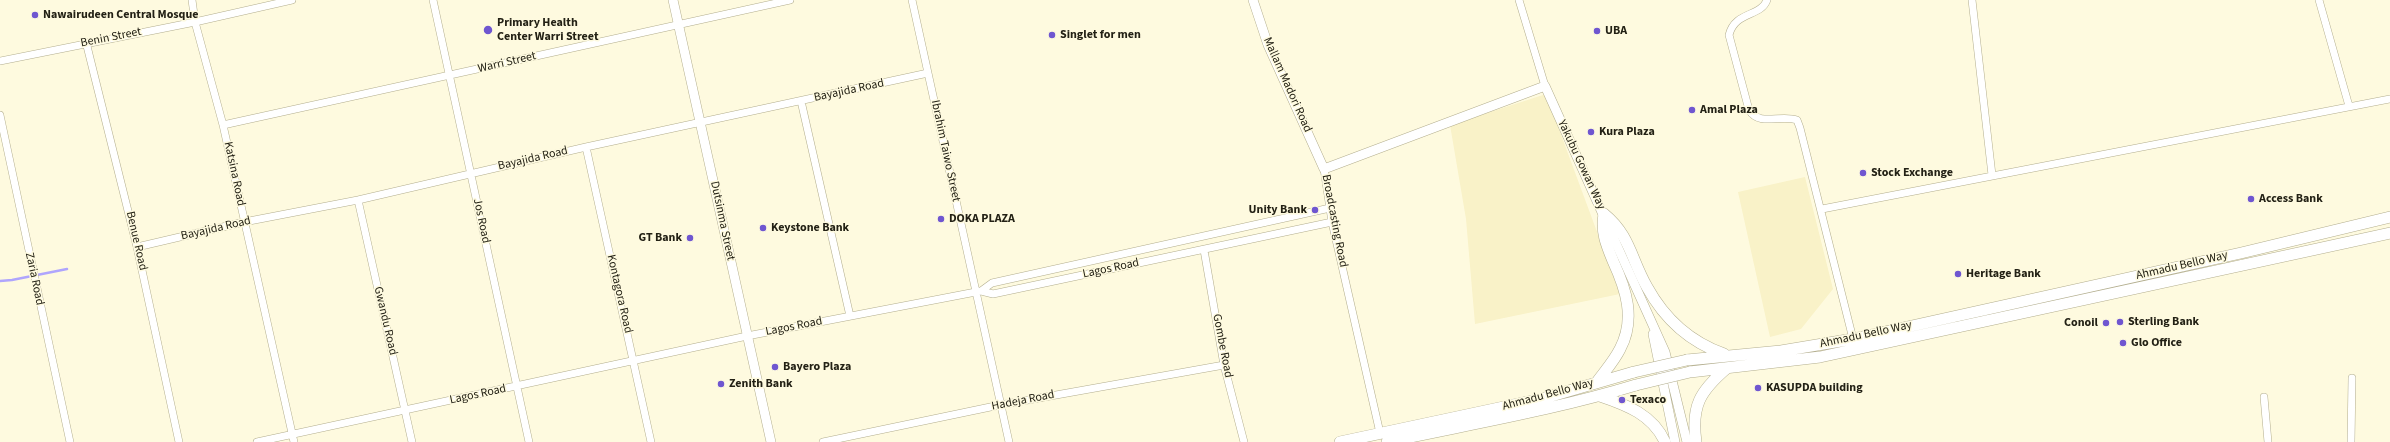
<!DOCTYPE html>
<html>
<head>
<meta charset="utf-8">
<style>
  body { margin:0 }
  canvas { display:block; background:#fefadf }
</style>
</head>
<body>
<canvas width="2390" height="442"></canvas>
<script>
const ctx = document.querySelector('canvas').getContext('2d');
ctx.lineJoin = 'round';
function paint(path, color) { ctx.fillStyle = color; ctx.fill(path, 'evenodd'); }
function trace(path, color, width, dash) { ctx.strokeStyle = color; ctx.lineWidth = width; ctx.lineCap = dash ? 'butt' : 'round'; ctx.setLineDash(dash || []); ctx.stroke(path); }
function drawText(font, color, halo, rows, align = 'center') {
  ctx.font = font + ' "Source Sans 3",sans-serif'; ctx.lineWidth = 3; ctx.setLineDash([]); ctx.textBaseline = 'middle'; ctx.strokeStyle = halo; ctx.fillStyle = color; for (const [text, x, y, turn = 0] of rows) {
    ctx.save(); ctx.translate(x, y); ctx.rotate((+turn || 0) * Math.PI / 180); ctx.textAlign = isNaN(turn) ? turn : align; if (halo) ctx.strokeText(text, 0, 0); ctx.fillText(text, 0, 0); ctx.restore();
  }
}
paint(new Path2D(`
  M1546,94L1620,294L1475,324L1466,219L1450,125Z
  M1805,177L1833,289L1801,329L1770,337L1738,192Z`), '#f9f2c8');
trace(new Path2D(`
  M0,281L12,280L67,269`), '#afa5fd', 2.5);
const minor = new Path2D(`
  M192,0L195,22L223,125L294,442
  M433,0L529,442
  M912,0L1009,442
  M1519,0L1545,86
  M1767,0C1761,17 1735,11 1729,35L1749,110C1760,127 1780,114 1797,120L1800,128L1853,339
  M1972,0L1992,175
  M2319,0L2349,106
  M86,42L137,247L179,442
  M0,61L195,22L292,0
  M801,101L850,316
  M0,115L70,442
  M223,125L790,0
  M586,147L651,442
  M1324,169L1332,222L1380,433
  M358,200L412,442
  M1822,209L2390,99
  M137,247L244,222L358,200L586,147L928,73
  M1204,250L1224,365L1244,442
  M981,291L992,283L1330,208
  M2264,397L2268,442
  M257,442L747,336L981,291L993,294L1332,222
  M823,442L1000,405L1224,365
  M2351,442L2352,378`);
const tertiary = new Path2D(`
  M673,0L771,442
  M1253,0L1268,45L1324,169L1545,86L1665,352L1687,442
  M1653,334L1675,442`);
const primary = new Path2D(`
  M1604,214C1630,235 1631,259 1647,287C1664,318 1690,342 1724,354
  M1687,360L1781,351L1853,339L2241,253L2390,217
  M1690,372L1820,357L2390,233
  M1597,382C1605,371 1614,361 1620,349C1636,319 1626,289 1613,261C1606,244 1601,232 1604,214
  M1600,396C1627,405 1653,415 1665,442
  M1340,442L1541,399L1634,372
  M1387,442C1470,424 1554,410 1636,385
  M1696,442C1691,406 1700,391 1727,368`);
trace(minor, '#b3ae8e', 8);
trace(tertiary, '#b3ae8e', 10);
trace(primary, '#b3ae8e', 12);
trace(minor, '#fff', 7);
trace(tertiary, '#fff', 9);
trace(primary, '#fff', 11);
const primaryBridge = new Path2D(`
  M1634,372L1687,360
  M1636,385L1690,372`);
trace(primaryBridge, '#b3ae8e', 12, []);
trace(primaryBridge, '#fff', 11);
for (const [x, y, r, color] of [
  [35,15,4,"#6f56d0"],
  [488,30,5,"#6f56d0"],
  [1597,31,4,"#6f56d0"],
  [1052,35,4,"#6f56d0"],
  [1692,110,4,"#6f56d0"],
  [1591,132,4,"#6f56d0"],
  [1863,173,4,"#6f56d0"],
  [2251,199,4,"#6f56d0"],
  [1315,210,4,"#6f56d0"],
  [941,219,4,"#6f56d0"],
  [763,228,4,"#6f56d0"],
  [690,238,4,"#6f56d0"],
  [1958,274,4,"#6f56d0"],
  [2120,322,4,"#6f56d0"],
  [2106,323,4,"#6f56d0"],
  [2123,343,4,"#6f56d0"],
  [775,367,4,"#6f56d0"],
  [721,384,4,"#6f56d0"],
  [1758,388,4,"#6f56d0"],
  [1622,400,4,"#6f56d0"]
]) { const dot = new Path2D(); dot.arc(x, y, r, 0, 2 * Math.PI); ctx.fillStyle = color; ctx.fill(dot); trace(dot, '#fefadf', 1.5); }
drawText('bold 12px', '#232115', '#fefadf', [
  ["Nawairudeen Central Mosque",43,15],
  ["Primary Health",497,23],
  ["Center Warri Street",497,37],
  ["UBA",1605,31],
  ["Singlet for men",1060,35],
  ["Amal Plaza",1700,110],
  ["Kura Plaza",1599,132],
  ["Stock Exchange",1871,173],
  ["Access Bank",2259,199],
  ["Unity Bank",1307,210,"right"],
  ["DOKA PLAZA",949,219],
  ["Keystone Bank",771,228],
  ["GT Bank",682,238,"right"],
  ["Heritage Bank",1966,274],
  ["Sterling Bank",2128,322],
  ["Conoil",2098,323,"right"],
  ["Glo Office",2131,343],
  ["Bayero Plaza",783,367],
  ["Zenith Bank",729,384],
  ["KASUPDA building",1766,388],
  ["Texaco",1630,400]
], 'left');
drawText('12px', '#232115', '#fefadf', [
  ["Benin Street",111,38,-11],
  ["Warri Street",507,63,-13],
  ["Mallam Madori Road",1287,85,66],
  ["Bayajida Road",849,91,-12],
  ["Ibrahim Taiwo Street",945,151,78],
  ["Bayajida Road",533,159,-13],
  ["Yakubu Gowan Way",1581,165,65],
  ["Katsina Road",234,174,78],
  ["Jos Road",481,221,78],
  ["Dutsinma Street",722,221,78],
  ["Broadcasting Road",1334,221,79],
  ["Bayajida Road",216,229,-13],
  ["Benue Road",136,241,77],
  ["Ahmadu Bello Way",2182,266,-13],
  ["Lagos Road",1111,269,-12],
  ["Zaria Road",34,279,78],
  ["Kontagora Road",619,294,77],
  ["Gwandu Road",385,321,77],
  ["Lagos Road",794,327,-11],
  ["Ahmadu Bello Way",1866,335,-12],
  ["Gombe Road",1222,346,79],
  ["Lagos Road",478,395,-12],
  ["Ahmadu Bello Way",1548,395,-15],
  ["Hadeja Road",1023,401,-11]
]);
</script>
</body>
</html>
